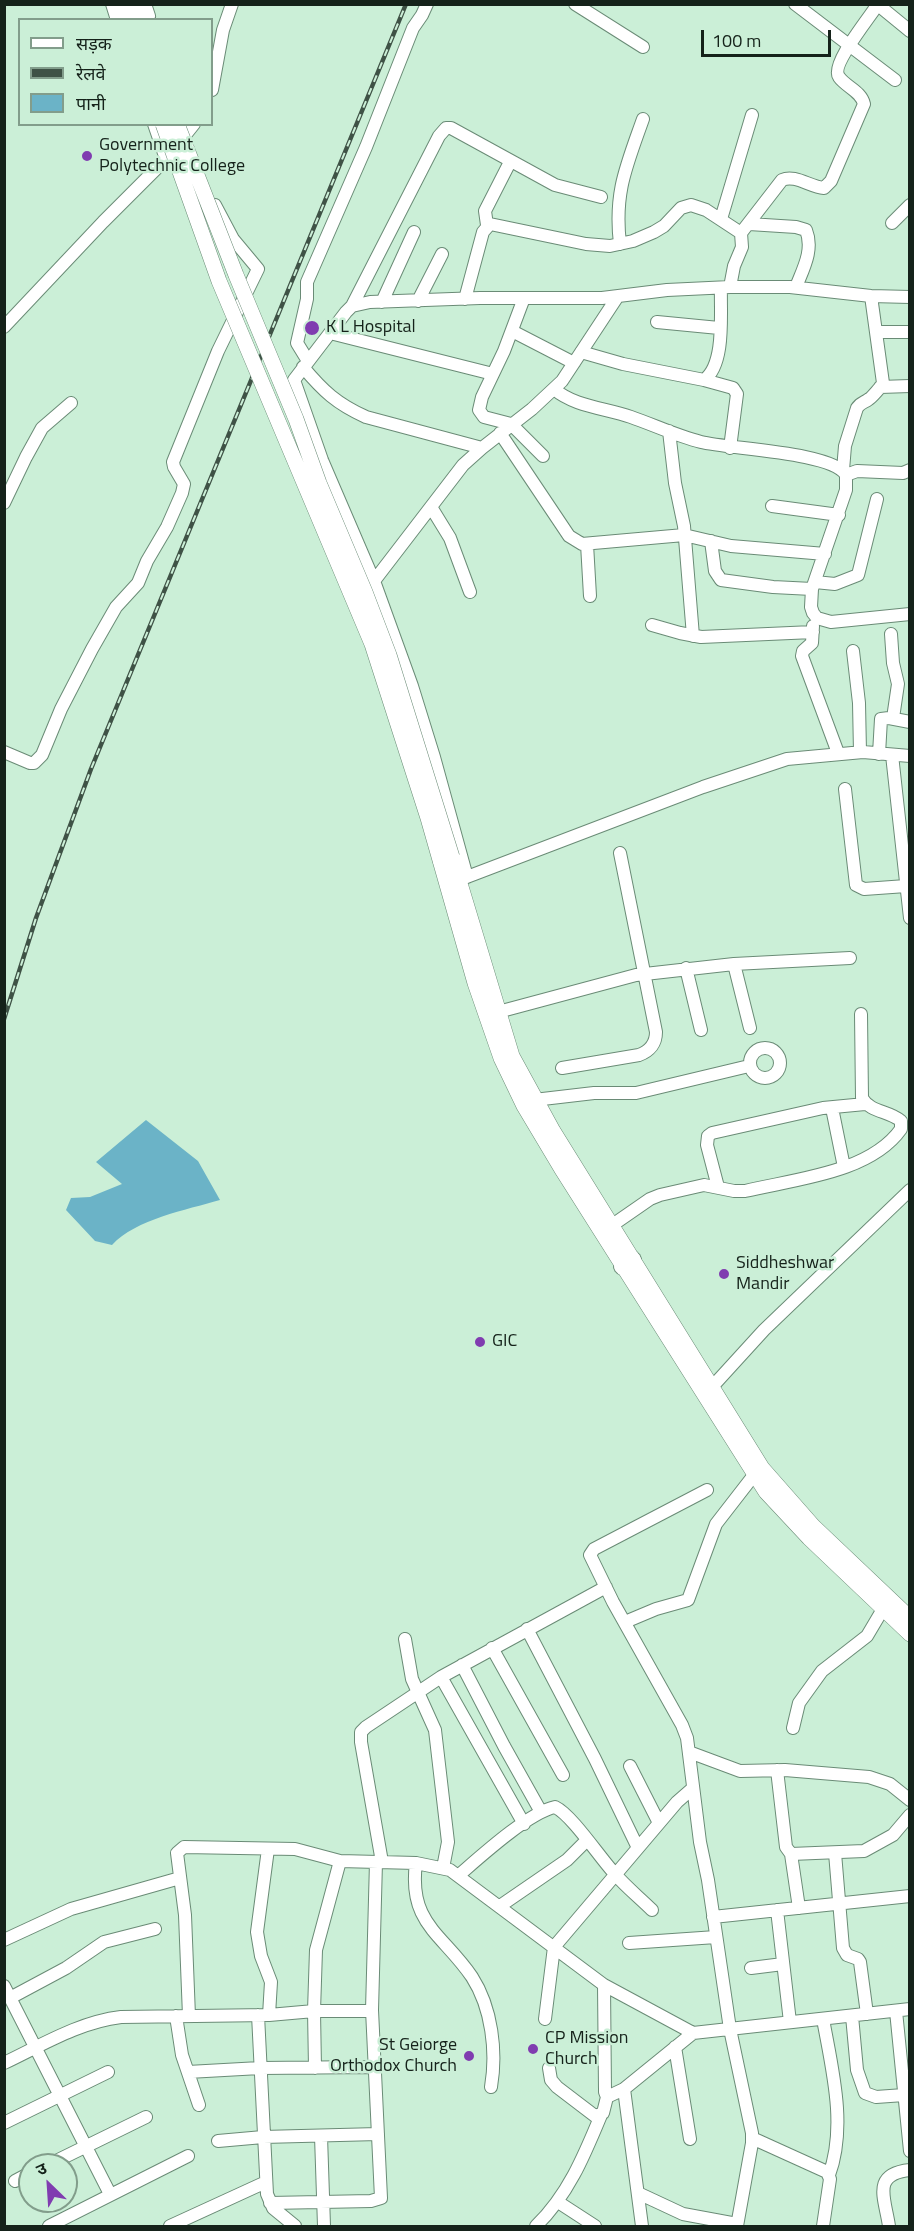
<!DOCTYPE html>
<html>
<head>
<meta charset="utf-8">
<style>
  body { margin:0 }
  #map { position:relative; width:914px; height:2231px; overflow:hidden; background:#cbefd7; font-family:"Titillium Web","Noto Sans Devanagari",sans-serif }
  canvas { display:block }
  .frame { position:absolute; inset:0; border:6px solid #15221a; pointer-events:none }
  .legend { position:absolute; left:18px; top:18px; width:195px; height:108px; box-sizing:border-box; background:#cbefd7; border:2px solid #829d8b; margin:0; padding:8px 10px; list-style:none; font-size:18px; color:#15221a }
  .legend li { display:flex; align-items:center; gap:12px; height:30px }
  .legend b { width:30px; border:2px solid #829d8b }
  .north { position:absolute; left:18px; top:2153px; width:60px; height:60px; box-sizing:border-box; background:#cbefd7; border:2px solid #829d8b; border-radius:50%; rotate:335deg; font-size:16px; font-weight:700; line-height:24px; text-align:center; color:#15221a }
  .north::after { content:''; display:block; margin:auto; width:21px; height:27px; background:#803cb0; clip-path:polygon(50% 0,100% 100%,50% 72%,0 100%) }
  .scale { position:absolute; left:701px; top:30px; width:130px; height:27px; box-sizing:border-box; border:3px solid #15221a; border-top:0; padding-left:8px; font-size:18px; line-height:21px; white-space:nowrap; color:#15221a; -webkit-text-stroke:4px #cbefd7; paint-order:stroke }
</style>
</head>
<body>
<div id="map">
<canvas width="914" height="2231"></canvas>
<div class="frame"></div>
<ul class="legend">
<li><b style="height:8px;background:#fff"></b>सड़क</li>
<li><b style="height:8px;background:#3f5246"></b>रेलवे</li>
<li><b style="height:16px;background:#6bb3c7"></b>पानी</li>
</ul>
<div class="north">उ</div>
<div class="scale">100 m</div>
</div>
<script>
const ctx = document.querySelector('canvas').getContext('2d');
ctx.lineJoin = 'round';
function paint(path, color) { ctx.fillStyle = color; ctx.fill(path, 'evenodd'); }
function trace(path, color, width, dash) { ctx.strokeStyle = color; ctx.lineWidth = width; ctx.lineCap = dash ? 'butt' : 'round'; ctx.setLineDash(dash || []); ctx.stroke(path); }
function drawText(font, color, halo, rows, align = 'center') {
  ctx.font = font + ' "Titillium Web",sans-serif'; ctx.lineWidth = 5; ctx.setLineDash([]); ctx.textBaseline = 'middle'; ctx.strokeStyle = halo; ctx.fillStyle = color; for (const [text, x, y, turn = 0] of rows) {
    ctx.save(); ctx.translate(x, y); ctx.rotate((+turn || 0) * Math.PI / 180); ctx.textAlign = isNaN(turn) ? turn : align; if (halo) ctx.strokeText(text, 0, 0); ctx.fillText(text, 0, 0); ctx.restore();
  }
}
paint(new Path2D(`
  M146,1120L198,1161L220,1200C186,1210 136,1219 112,1245L95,1241L66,1210L71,1198L90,1197L122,1184L96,1162Z`), '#6bb3c7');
const minor = new Path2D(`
  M112,4L117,20
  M575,4L643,47
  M795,4L895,80
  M877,4L910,31
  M142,20L149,16L145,4
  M212,90L223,30L232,4
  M154,124L166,159
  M721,219L752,115
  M892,223L910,205
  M749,224L796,227L806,230C814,250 803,269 796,287
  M487,225L485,211L510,162
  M741,233L782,180C795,174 810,187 824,188L831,181L864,104C861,91 846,87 839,77C830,65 870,17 878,4
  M620,244C614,193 626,167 643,119
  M524,298L504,351L482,397L479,410L484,417L511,424L543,456
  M465,299L483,232L490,224L586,244L610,246L633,241L654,232L664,226L681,208L691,205L706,210L741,233L742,247L734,266L730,287
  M418,301L442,254
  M382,302L414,232
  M352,306L439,136L446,128H451L555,185L601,197
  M657,322L719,328
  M4,327L103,222L166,159L194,124
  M512,331L574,363
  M876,332H910
  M330,333L493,374
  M581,352L623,364L704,380C726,364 720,312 721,288
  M308,361L297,343L307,299V282L366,147L413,28L422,15L427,4
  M303,367C323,391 337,404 366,417L482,448
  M704,380L733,388L737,394L730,448
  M880,387L910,386
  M554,389C575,407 606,408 631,417C654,425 677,436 701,442C729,449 833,452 846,475V490L812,589L811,607L813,613L817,618L831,622L910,614
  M669,431L675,483L684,526L693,636
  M500,433L569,536L582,544L684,535L731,546L825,554
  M843,470L845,446L857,408C861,402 864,403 869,399C871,398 882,386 883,383L871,296
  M846,475L857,471L903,473L910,470
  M4,503L26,457L42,428L71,403
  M772,506L839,515
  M431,507L450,538L470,592
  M711,541L715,571L721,580L773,587L812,589
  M587,544L590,596
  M374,581L322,460L294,380L346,312L352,306L370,302L480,298H602L667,290L730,287H790L871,296L910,297
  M815,582L835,584L858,575L877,499
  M652,625L680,633L701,637L813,632
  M813,626L812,643L803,651L802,656L838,753
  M891,634L893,663L898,684L893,718
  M853,651L859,703L860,752
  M4,752L30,763H34L42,755L61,709L92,649L116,607L138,583L147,561L167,527L182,493L184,484L174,467L173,462L218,351L258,269L233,239L215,205
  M879,754L881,719L889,718L910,722
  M892,755L910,918
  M845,789L856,885L864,889L906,886
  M467,877L434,757L412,686L374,581L463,465L482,448L532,409L562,381L618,296
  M459,880L703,787L787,759L863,752L910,756
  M734,964L750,1028
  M686,968L701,1030
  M498,1012L636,975L734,964L850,958
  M750 1063a15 15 0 1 1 30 0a15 15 0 1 1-30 0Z
  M562,1068L639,1055C650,1051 656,1043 656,1032L620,853
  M534,1100L594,1093H636L749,1066
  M832,1108L844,1167
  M718,1187L707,1145L708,1136L712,1133L823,1108L865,1104
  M611,1226L650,1199L660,1195L704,1185L734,1191H745C795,1179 870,1173 901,1129V1121C888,1110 871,1113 862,1098L861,1014
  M712,1387L764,1330L910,1190
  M707,1490L594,1549L590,1555L613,1602L682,1725L687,1738L700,1842L708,1880L730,2029L752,2133V2143L737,2226
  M625,1622L656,1609L688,1600L716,1524L754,1475
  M527,1629L595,1759L638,1848
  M405,1639L412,1679L435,1730L448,1842L443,1868
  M492,1648L563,1775
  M462,1665L504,1746L541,1812
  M441,1677L524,1824
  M793,1728L799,1703L822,1671L867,1636L883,1609
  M689,1752L740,1771L785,1770L869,1777L890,1784L910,1800
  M630,1766L659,1823
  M777,1770L786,1847L791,1854L864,1851L893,1835L910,1815
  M268,1849L257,1932L261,1956L271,1982L269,2015
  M835,1853L843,1948L847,1955L858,1959L860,1962L867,2014
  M791,1854L799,1908
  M382,1862L361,1742V1732L366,1727L441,1677L606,1587
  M416,1863C408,1924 443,1934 472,1977C492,2008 497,2052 491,2087
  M459,1875C481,1856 528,1813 555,1807C572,1815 600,1858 615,1874C626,1887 640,1898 652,1910
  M500,1906L567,1860L586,1841
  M777,1910L790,2022
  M713,1917L910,1896
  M4,1940L71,1909L180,1878
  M629,1943L716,1937
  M751,1968L783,1964
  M604,1985L605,2092L607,2097L624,2089L693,2033
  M4,1986L110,2194
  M10,1998L66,1968L104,1942L155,1929
  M896,2011L910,2151
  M258,2015L267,2194L273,2208L295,2226
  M176,2016L182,2055L199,2105
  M189,2016L185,1915L177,1853L184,1847L295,1849L340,1861L416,1863L450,1870L604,1985L693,2033L910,2009
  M852,2016L857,2070L865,2093L876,2097L904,2095
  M545,2019L554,1947L677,1802L693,1788
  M823,2019C832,2069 847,2126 829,2175
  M675,2047L690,2139
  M4,2063C42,2045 79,2022 121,2017L269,2015L314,2011H372
  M315,2068L314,2011L316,1950L340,1861
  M549,2068L551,2080L557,2087L595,2116L603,2113L607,2097
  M188,2072L260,2068L373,2067
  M624,2089L642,2226
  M4,2123L108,2072
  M321,2136L324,2226
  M752,2138L827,2172L830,2179L823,2226
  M218,2141L263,2137L378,2134
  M48,2165L146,2117
  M15,2181L30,2173
  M638,2193L683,2214L737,2224
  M558,2202L595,2226
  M270,2203L371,2201L381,2198L372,2010L376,1862
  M49,2226L188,2156
  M170,2226L266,2182
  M536,2226C568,2195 584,2156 601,2115
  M889,2226C885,2198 871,2174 910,2170`);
const major = new Path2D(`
  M123,4L128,20
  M134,4L139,20
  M452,857L512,1056L553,1131L762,1468L813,1526L910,1618
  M440,860L475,983L501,1058L524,1106L561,1168L766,1492L809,1538L910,1634`);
const highway = new Path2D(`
  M623,1266L632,1260`);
trace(minor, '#6a8b76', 14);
trace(major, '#6a8b76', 16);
trace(highway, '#6a8b76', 20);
trace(minor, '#fff', 12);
trace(major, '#fff', 15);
trace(highway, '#fff', 18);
const rail = new Path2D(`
  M4,1019L36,918L91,769L406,4`);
trace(rail, '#3f5246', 4.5);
trace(rail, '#cbefd7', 2, [7]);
const majorBridge = new Path2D(`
  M163,124L219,281L372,644L428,818L440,860
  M177,124L236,275L296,419L319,483L365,592L389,655L452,857`);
trace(majorBridge, '#6a8b76', 16, []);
trace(majorBridge, '#fff', 15);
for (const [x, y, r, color] of [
  [87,156,6,"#803cb0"],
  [312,328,8,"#803cb0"],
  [724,1274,6,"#803cb0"],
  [480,1342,6,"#803cb0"],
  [533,2049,6,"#803cb0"],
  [469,2056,6,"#803cb0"]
]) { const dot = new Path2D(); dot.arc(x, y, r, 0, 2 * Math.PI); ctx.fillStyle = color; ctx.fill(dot); trace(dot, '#cbefd7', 2); }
drawText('18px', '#15221a', '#cbefd7', [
  ["Government",99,146],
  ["Polytechnic College",99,167],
  ["K L Hospital",326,328],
  ["Siddheshwar",736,1264],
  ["Mandir",736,1285],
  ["GIC",492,1342],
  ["CP Mission",545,2039],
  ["Church",545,2060],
  ["St Geiorge",457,2046,"right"],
  ["Orthodox Church",457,2067,"right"]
], 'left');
</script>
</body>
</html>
